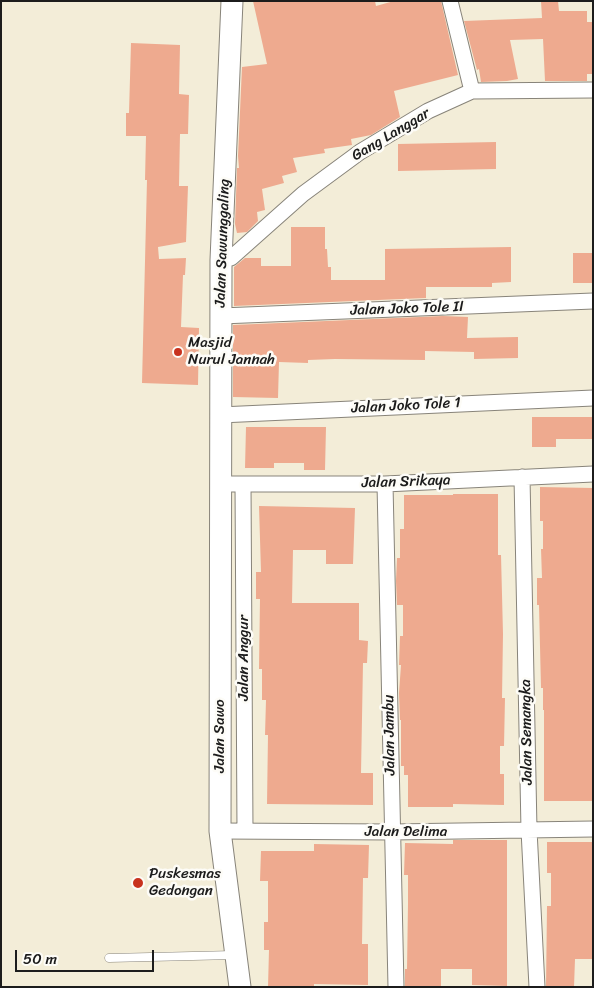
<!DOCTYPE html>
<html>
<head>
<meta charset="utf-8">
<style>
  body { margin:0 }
  #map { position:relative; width:594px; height:988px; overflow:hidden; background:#f3edd8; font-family:Sriracha,sans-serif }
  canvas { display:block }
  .frame { position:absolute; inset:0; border:2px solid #1c1c1c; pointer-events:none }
  .scale { position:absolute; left:15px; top:950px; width:139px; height:22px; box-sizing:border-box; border:2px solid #1c1c1c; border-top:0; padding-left:6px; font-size:15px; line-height:18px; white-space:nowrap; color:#1c1c1c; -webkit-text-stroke:4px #fdfcf7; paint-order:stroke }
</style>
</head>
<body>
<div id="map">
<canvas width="594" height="988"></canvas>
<div class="frame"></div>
<div class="scale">50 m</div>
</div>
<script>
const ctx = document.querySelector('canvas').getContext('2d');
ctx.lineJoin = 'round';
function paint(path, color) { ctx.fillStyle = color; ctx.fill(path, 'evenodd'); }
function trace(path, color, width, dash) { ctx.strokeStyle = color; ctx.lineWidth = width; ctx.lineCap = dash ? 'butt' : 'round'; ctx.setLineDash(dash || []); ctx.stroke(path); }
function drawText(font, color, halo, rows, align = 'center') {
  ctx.font = font + ' Sriracha,sans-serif'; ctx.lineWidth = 5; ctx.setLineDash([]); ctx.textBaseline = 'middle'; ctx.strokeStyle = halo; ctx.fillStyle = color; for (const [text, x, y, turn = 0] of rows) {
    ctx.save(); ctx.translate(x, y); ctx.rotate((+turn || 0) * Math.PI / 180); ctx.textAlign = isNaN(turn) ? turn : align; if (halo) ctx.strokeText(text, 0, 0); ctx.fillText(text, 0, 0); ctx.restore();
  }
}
paint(new Path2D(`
  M253,1H375L376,6L394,1H441L458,75L394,91L400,117L371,135L351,139L352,145L324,149L325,153L293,158L297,172L282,176L284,183L262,189L265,210L257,212L258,221L247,232L237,233L235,224L237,168H239L238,156L242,67L267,64Z
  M541,1H558L559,11H587V22H593V74H587V81H545L543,39L510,40L518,79L507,81L481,82L479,69L477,70L464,21L542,18Z
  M131,43L180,45L179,94L189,95L188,134H180L179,186H188L186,242L158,247L159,259L186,258L185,275H183L181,327L199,328L198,385L142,383L147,180H145L146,136H126V113H129Z
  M496,142V169L398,171V144Z
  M291,227H325V249H327L328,267H331V280H385V249L511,247V282L492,283V287H426V298L234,306V267L245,258H261V266H291Z
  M573,253H593L592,283H573Z
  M443,316L468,317L467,338L518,337V358L474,359V352L425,351V360L335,359L308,360V363L279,362L278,398L233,397V325Z
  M532,417H593V439H556V447H532Z
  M246,427H326L325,470H304V463H274V468H245Z
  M540,487L593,488V801H544V710H543V688H541L539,605H537V578H542L541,549H543V521H540Z
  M453,494H498V555H501L503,634L502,698H505L504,746H500V774H504V805L453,804V807H408V775H404V766H401V720H400L399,693L401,665H399L400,636H403V605H397L396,581L397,558H400V529H404V495H453Z
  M259,506L355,508L353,564H326V550H293L292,603H359V640L368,641L367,663H363L361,773H373V805L267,804L268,735H265L266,700H262V669H259L260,599H256V572H261Z
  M453,840H507V986L472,985V969H441V987H405V969H407L408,904V875H404L405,843L453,844Z
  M547,842H593V959H575L574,987H546L547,906H551V873H547Z
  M314,844L369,845L368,878H363L362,944H368V985L314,984V987H268L269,950H264V922H268V881H260L261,851H314Z`), '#eeaa8f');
const lane = new Path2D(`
  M109,958L234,955`);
const street = new Path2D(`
  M450,1L472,91
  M221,260L231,258L303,194L360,152L428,111L472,91L593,90
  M221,316L593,301
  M220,415L593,398
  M522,477L529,830L537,987
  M220,484H385L593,474
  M243,484L245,831
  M385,484L396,987
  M220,831L392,832L593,829`);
const secondary = new Path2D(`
  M232,1L221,260L220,831L240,987`);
trace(lane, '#88847a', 9);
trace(street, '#88847a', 17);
trace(secondary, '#88847a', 23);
trace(lane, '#fff', 8);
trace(street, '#fff', 15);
trace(secondary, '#fff', 21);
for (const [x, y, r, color] of [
  [178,352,5,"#c8321e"],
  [138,883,6,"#c8321e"]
]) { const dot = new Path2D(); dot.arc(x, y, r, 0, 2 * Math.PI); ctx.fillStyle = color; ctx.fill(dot); trace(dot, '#fdfcf7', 2); }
drawText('15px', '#1c1c1c', '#fdfcf7', [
  ["Gang Langgar",391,135,-31],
  ["Jalan Sawunggaling",223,243,-88],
  ["Jalan Joko Tole II",407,309,-2],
  ["Jalan Joko Tole 1",406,406,-3],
  ["Jalan Srikaya",406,482,-2],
  ["Jalan Anggur",244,658,-90],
  ["Jalan Semangka",527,732,-91],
  ["Jalan Jambu",390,735,-91],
  ["Jalan Sawo",220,736,-90],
  ["Jalan Delima",406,832]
]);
drawText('15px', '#1c1c1c', '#fdfcf7', [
  ["Masjid",188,343],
  ["Nurul Jannah",188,360],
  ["Puskesmas",149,874],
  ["Gedongan",149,891]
], 'left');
</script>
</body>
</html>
